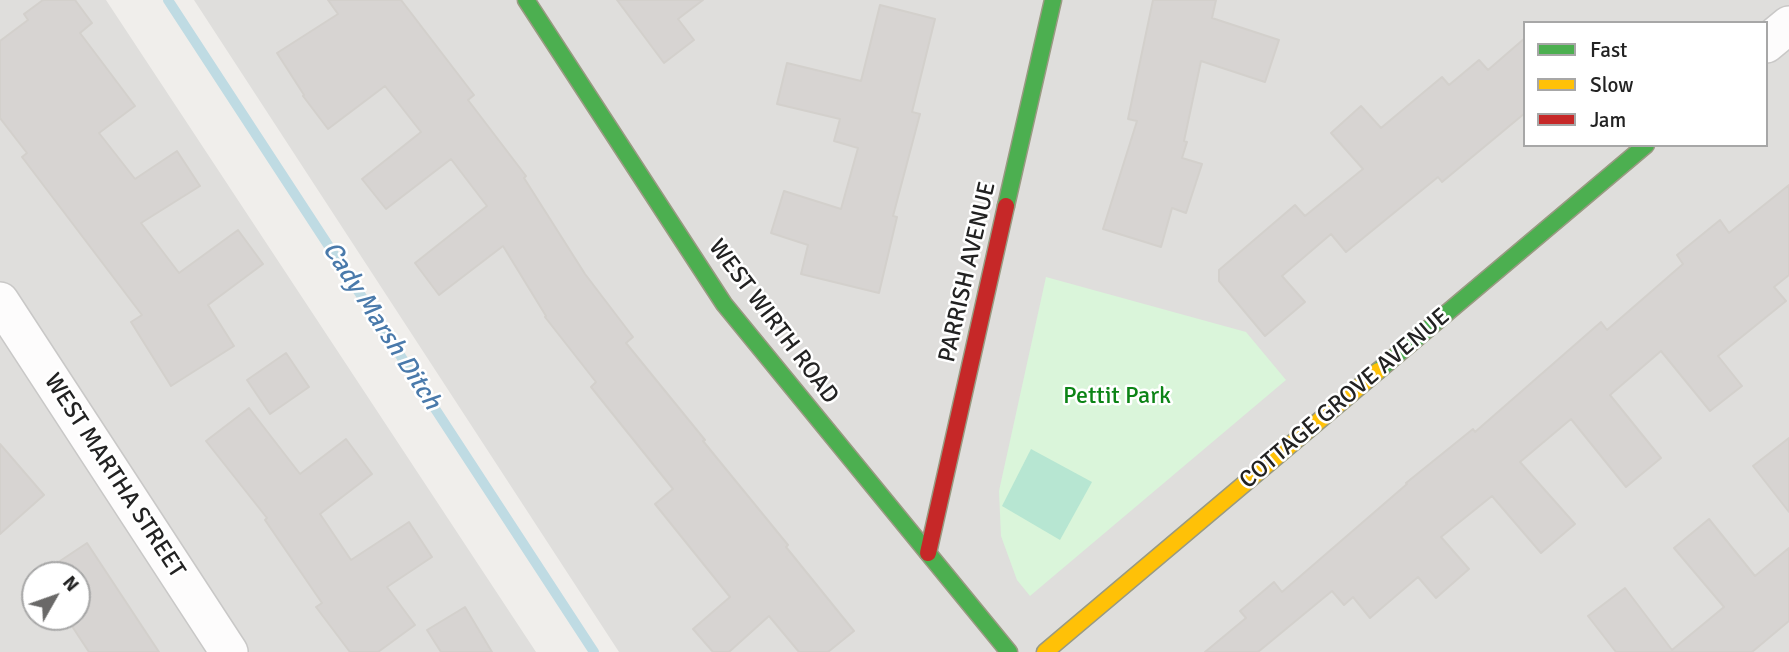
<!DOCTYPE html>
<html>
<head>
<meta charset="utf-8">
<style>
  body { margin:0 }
  #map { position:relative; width:1789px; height:652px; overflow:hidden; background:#f0eeeb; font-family:Signika,sans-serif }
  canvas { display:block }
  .legend { position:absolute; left:1523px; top:21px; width:245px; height:126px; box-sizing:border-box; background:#fff; border:2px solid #a7a7a7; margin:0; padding:9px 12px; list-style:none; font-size:21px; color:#222 }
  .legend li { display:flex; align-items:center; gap:14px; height:35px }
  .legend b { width:35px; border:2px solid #a7a7a7 }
  .north { position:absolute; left:21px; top:561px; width:70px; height:70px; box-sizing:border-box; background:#fff; border:2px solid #a7a7a7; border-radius:50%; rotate:50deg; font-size:19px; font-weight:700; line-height:28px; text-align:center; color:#222 }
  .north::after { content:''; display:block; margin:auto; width:24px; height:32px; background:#6a6968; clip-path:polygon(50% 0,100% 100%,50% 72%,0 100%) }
</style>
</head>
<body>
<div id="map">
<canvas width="1789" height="652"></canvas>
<ul class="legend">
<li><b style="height:9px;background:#4caf50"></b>Fast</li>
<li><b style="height:9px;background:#ffc107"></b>Slow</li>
<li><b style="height:9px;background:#c62828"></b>Jam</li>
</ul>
<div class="north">N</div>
</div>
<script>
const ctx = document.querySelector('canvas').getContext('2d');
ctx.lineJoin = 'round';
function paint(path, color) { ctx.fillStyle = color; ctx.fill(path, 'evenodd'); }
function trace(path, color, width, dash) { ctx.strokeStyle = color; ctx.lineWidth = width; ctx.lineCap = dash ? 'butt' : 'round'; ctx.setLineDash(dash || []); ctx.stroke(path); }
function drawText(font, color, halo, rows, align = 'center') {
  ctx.font = font + ' Signika,sans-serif'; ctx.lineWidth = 5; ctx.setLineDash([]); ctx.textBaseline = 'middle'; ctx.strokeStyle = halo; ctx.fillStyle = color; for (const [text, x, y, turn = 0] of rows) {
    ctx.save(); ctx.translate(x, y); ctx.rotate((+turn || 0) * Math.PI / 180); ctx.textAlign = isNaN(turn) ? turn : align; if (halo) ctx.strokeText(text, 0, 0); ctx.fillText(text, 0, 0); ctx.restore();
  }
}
paint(new Path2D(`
  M0,0H106L536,652H0ZM35,575H77V617H35Z
  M194,0H1789V652H619ZM1525,23H1766V145H1525Z`), '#dfdedc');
paint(new Path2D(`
  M1046,277L1246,332L1286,380L1030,596L1017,580L1001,536L999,491Z`), '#daf5da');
paint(new Path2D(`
  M1031,449L1092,482L1060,540L1002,506Z`), '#b7e6d2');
trace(new Path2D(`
  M168,0L594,652`), '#bfdbe3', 10);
const building = new Path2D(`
  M43,0H75L92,23L80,33L135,106L99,133L135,179L177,151L200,186L141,223L179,273L238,230L263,264L208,305L234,346L171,386L131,322L142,315L22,157L27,153L0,118V41L28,20L24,14Z
  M328,0H401L474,95L468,100L526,176L524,178L585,274L633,337L626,343L705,440L703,441L788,545L786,547L854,631L828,652H799L769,616L729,652H713L693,629L730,597L655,504L673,489L591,387L596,382L545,317L546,316L503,246L439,295L415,263L487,206L451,159L386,209L362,179L421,132L385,86L328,129L303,96L304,95L277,53L338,14Z
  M617,0H703L678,19L694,40L664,63Z
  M1153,0H1216L1212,18L1279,40L1265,82L1201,61L1184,141L1187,142L1182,158L1202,164L1186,213L1172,208L1161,247L1103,229L1137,121L1128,119Z
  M880,5L935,19L912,112L920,114L893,216L897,217L879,293L801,274L808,245L771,233L784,191L841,209L858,148L834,141L840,119L777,104L787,63L861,81Z
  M1525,38V113L1442,182L1438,177L1346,252L1331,234L1282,276L1305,302L1265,336L1219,281V270L1295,205L1305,216L1363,169L1331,133L1361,106L1381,128L1442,77L1449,85L1479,60L1488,70Z
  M1789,185V275L1774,287L1786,301L1718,356L1742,386L1710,411L1661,351L1610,395L1661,458L1626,487L1571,419L1520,462L1575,524L1541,553L1492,496L1441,537L1469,569L1436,598L1418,577L1370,618L1353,597L1344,605L1332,591L1258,652H1205L1246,618L1240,611L1274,582L1282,592L1407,484L1406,483L1473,429L1475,432L1601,322L1607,330L1683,264L1677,255L1720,220L1729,233Z
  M286,353L309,387L270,414L247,380Z
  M249,408L300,474L346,439L372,474L320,514L351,560L409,522L432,557L387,587L415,625L378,652H350L316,607L322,603L265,520L267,518L206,441Z
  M1789,438V512L1753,466Z
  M0,444L44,495L0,534Z
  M1709,519L1755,576L1789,548V621L1752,652H1616L1588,616L1625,588L1672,650L1724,607L1674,548Z
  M87,543L159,652H89L66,617H77V575H39Z
  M465,607L492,652H441L427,630Z`);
paint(building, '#d7d4d2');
trace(building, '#d3d0cc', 2);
const street = new Path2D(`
  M1766,44L1789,25
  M0,301L229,652`);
const fast = new Path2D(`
  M526,0L724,304L1009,652
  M1006,206L1053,0
  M1378,371L1646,145`);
const slow = new Path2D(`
  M1045,652L1378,371`);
const jam = new Path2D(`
  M928,553L1006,206`);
trace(street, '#c9c8c7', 40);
trace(fast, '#999a82', 19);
trace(slow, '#999a82', 19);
trace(jam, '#999a82', 19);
trace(street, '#fdfcfc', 37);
trace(fast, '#4caf50', 16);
trace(slow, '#ffc107', 16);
trace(jam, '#c62828', 16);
drawText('24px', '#222', '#fff', [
  ["PARRISH AVENUE",968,272,-77],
  ["WEST WIRTH ROAD",773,322,53],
  ["COTTAGE GROVE AVENUE",1345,399,-40],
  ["WEST MARTHA STREET",114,476,57]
]);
drawText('24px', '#0c8416', '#fff', [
  ["Pettit Park",1117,397]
]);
drawText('italic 26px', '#4a7aab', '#fff', [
  ["Cady Marsh Ditch",381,326,57]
]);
</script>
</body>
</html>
